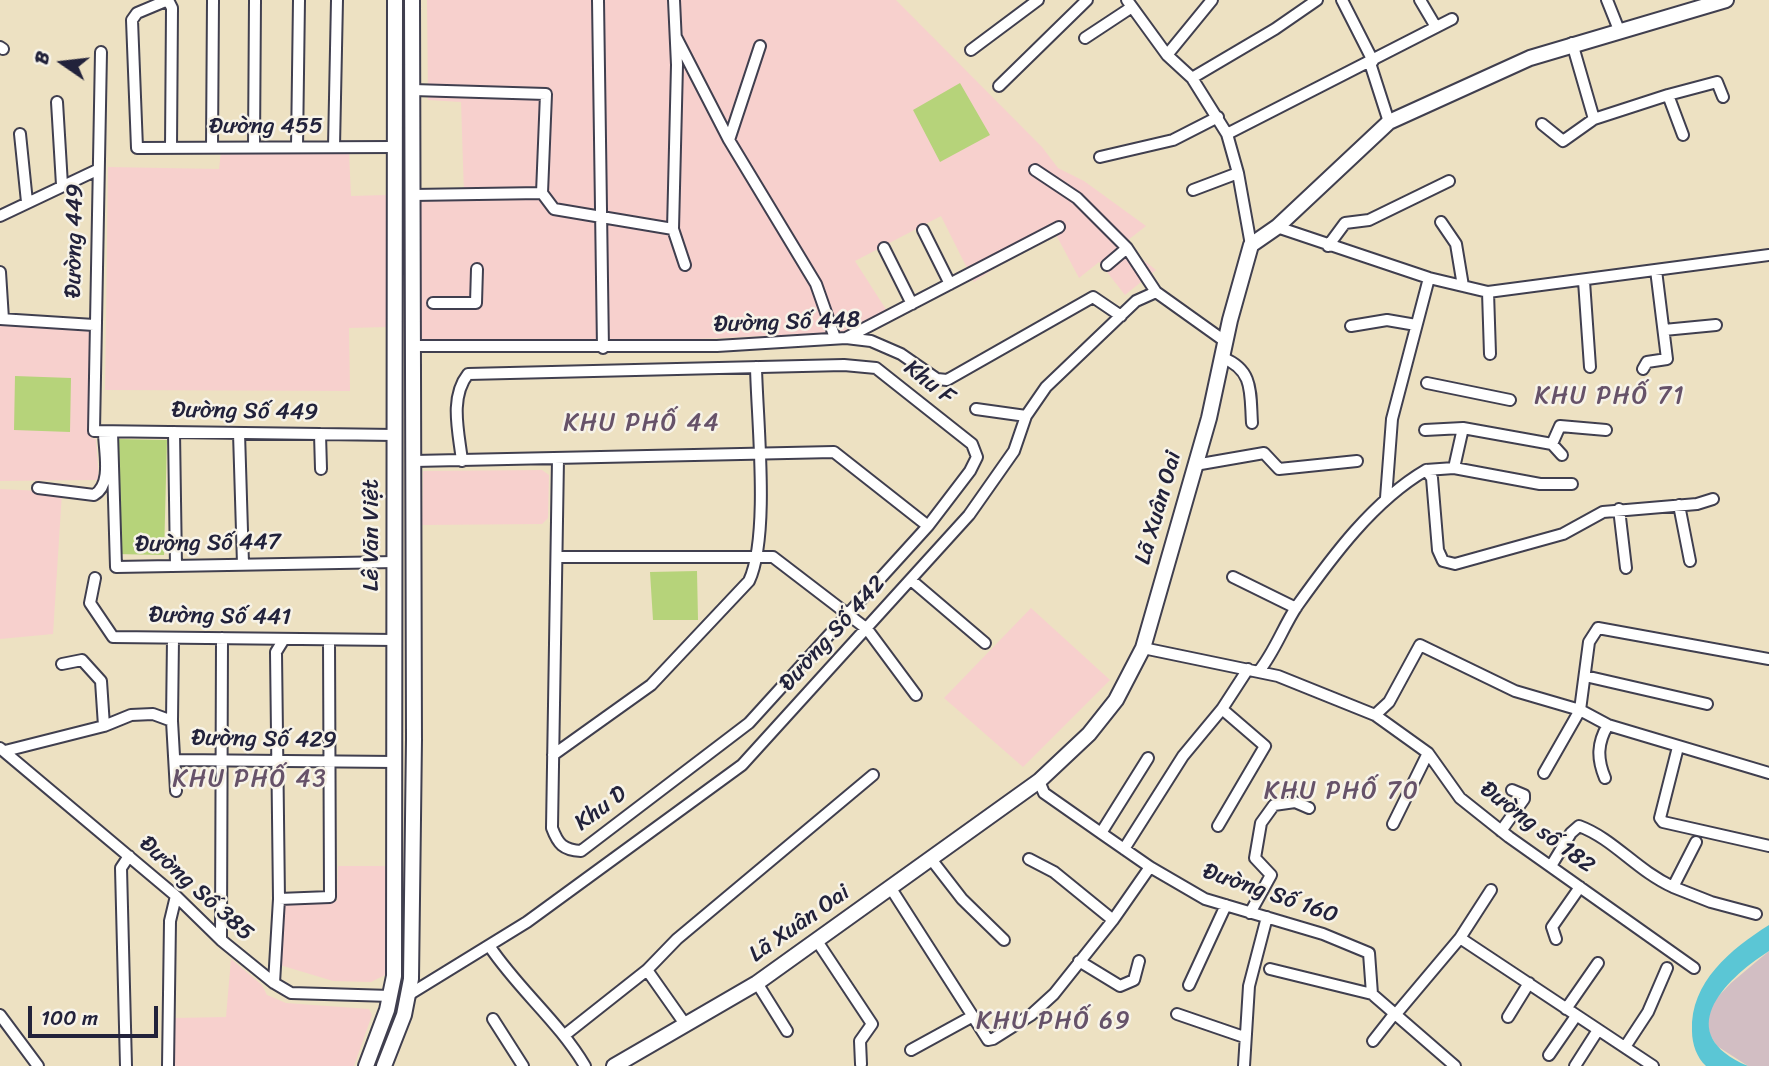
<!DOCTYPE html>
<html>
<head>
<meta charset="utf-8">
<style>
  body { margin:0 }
  #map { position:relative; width:1769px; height:1066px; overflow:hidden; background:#ede1c2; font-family:Sriracha,sans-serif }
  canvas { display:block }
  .north { position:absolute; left:28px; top:28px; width:70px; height:70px; -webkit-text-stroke:5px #f7f3e8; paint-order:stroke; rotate:284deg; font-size:19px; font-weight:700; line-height:28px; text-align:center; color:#22223b }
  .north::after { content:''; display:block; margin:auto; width:24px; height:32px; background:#22223b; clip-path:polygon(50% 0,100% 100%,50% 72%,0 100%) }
  .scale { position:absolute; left:28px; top:1006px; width:130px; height:32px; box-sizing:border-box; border:4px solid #22223b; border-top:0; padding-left:9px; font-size:21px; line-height:24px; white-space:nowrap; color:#22223b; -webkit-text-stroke:5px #f7f3e8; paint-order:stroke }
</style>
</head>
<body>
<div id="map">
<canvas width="1769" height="1066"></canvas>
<div class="north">B</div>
<div class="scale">100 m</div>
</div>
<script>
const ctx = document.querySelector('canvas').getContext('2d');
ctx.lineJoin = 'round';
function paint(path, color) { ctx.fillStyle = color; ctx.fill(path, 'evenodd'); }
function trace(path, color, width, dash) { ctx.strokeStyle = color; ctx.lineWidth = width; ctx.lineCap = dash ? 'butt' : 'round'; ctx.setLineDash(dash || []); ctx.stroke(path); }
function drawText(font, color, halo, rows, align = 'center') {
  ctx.font = font + ' Sriracha,sans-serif'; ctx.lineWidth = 5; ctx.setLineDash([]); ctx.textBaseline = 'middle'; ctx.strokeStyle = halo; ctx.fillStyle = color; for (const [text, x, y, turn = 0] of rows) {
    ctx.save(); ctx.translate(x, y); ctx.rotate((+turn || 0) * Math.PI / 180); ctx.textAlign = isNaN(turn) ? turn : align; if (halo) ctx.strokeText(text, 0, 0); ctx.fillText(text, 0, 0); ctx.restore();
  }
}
paint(new Path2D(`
  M427,0H896L1042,147L1058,168L1084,181L1146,226L1123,244L1156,270L1125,295L1099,262L1079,278L1053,229L974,282L941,216L855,261L887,311L847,332L612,343L414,340L413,195L464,194L461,102L428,100Z
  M221,152H349L351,196L386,195L387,327L349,328L350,391L105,390L108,167L219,169Z
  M0,322L89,329L91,438L96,439L99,480L0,481Z
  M542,470L549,475L548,518L542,524L422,525L423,471Z
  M0,489L62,492L53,634L0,639Z
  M1031,608L1110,680L1023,767L944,698Z
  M338,866H387L385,975L371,982L333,981L280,965L283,900L337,901Z
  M231,959L262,985L267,995L286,1003L369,1009L372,1015L354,1066H172L174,1018L226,1017Z`), '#f7d0cd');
paint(new Path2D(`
  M1769,951V1066H1748L1717,1046L1710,1035L1707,1020L1711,1004L1731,983Z`), '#d2bec3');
paint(new Path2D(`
  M960,83L990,135L940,162L913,110Z
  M15,376L71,378L70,432L14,430Z
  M118,439L167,440L164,555L115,554Z
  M697,571L698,620H653L650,572Z`), '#b6d37a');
paint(new Path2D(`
  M1769,925V951C1722,981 1672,1034 1748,1066H1706C1697,1058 1692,1044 1692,1031C1690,982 1731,949 1769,925Z`), '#5bc6d5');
const minor = new Path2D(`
  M168,0L137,13L132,20L137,148L395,147
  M168,0L172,8L171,148
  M598,0L603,348
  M674,0L677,65L673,229L685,265
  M1127,0L1167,55L1192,78L1227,134L1238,173L1251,245
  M1342,0L1373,61
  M1420,0L1436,27
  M1607,0L1619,30
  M676,37L729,140L816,284L835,338
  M1085,38L1132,7
  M1572,43L1594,119L1668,95L1683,135
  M0,47L3,49
  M971,50L1038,0
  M101,52L94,431L395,435
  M1167,55L1212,0
  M1370,63L1389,122
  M1192,78L1275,29L1317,0
  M999,86L1087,0
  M413,90L546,94L542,193L554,209L673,229
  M1668,95L1717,82L1723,97
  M57,102L62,185
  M1542,124L1563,141L1594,119
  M20,134L27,202
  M1227,134L1452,19
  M729,140L760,46
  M297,147L299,0
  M334,147L337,0
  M212,148L213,0
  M254,148L255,0
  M1100,157L1173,140L1218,117
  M1035,170L1077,198L1127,248
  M1193,190L1238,173
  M413,195L542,193
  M0,216L97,170
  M1441,222L1456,244L1463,286
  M1277,227L1429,278L1488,292L1769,255
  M923,230L950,284
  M1328,246L1345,223L1369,220L1449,181
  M884,248L912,304
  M1107,265L1127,248L1156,292
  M0,272L3,319
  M1584,281L1590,367
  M1488,292L1490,354
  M433,303H476L477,269
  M0,319L94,325
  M1351,326L1387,320L1416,325
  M1664,330L1716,325
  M846,338L1059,227
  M414,346H717L846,338L871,341L901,354L937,379L947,380L1093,297L1121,316
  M1223,358C1254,370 1250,393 1252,423
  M1643,369L1647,362L1667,359L1656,270
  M1427,383L1510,400
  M976,409L1026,416
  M1425,430L1463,428
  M112,432L116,567L395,562
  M174,432L176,566
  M239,433L243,564
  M320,434L321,469
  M1552,444L1560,426L1606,430
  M414,461L834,452L928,526
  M462,461C459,433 449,398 468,374L844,365L876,368L972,444L977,457L970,471L928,526L749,723L581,851C563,850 558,844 552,828L558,459
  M1195,465L1264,453L1279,469L1357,461
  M1454,468L1463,428L1552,444L1562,455
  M1426,470L1454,468L1540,484H1572
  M38,488L94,495C113,484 104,451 104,432
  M1386,498L1392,419L1429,278
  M1679,505L1690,561
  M1619,509L1626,568
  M557,557H773L867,629L916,695
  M1233,577L1296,608
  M95,578L90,603L113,637L395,640
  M911,580L985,643
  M1143,648L1278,676L1375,715L1428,753L1460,798L1509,837L1694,968
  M62,664L82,660L101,681L104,726
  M1259,671C1275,651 1283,627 1297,606C1332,557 1373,501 1426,470L1432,478L1438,550L1443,561L1455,564L1563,534L1603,512L1697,504L1713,499
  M1585,676L1707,704
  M1375,715L1389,702L1420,645L1515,691L1580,710L1589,642L1598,628L1769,659
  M172,721L173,638
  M1678,747L1660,818L1663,822L1769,846
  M0,748L176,896L221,940L274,983L291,993L391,996
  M5,751L104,726L131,715L153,714L172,721L176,791
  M553,755L651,685L749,581C770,536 757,420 756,367
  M176,760L395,762
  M1544,773L1580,710L1608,725L1769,773
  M1605,778C1597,759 1597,743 1608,725
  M1039,781L1044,793L1101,833L1150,867L1205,899L1323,934L1369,953L1372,994L1455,1066
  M1393,824L1428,753
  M1218,826L1265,746L1222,709
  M1501,831L1524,799V795L1512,790
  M1101,833L1148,758
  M1124,849L1183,756L1222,709L1248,669
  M931,859L962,899L1004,940
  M1029,859L1054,872L1113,920
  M1551,866L1571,833L1579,826C1614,839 1636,870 1673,887L1696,842
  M890,887L988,1040L993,1039L1031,1015L1054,994L1113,920L1150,867
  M1673,887L1711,902L1756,914
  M279,899L330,897L329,640
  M1250,913L1271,875L1255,858L1261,823L1274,805L1295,802L1309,808
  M1460,938L1653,1066
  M1556,939L1552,927L1580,887
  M221,940L222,638
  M817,941L872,1024L860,1041L861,1064
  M490,947C519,990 559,1022 585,1066
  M1079,961L1120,986L1134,980L1139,961
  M1270,969L1372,994
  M647,970L685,1024
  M274,983L279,899L276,652L284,639
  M757,983L787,1031
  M1189,985L1226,905
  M410,994L527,922L742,765L969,515L1014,451L1026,416L1046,387L1136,301L1156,292L1226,342
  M1566,1009L1598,963
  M1177,1014L1244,1037
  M1396,1014L1460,938L1491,890
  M0,1015L38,1066
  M1508,1017L1529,983
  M493,1019L523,1066
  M566,1034L647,970L677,939L873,775
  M1373,1041L1395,1013
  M1625,1047L1648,1012L1667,968
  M911,1050L973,1016
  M1549,1055L1576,1016
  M126,1066L121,868L129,856
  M168,1066L170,921L176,896
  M1244,1066L1249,986L1267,917
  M1575,1066L1598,1030`);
const major = new Path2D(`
  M366,1066L387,1010L394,976L395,0
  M384,1066L404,1015L411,979L414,739L412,0
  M614,1066L757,983L1039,781L1089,734L1116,700L1143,648L1209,418L1230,320L1251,245L1277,227L1389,122L1530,58L1726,0`);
trace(minor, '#403f4f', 14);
trace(major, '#403f4f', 18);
trace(minor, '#fff', 10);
trace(major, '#fff', 14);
drawText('23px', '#22223b', '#f7f3e8', [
  ["Đường 455",266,127],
  ["Đường 449",75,241,-89],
  ["Đường Số 448",787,323,-2],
  ["Khu F",929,383,38],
  ["Đường Số 449",245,412,1],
  ["Lã Xuân Oai",1159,508,-74],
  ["Lê Văn Việt",372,535,-90],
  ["Đường Số 447",208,544,-1],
  ["Đường Số 441",220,617,1],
  ["Đường Số 442",833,634,-48],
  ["Đường Số 429",264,740,1],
  ["Khu D",601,809,-37],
  ["Đường số 182",1537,828,37],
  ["Đường Số 385",196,889,42],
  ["Đường Số 160",1270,894,19],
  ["Lã Xuân Oai",800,924,-35]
]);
ctx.letterSpacing = '2px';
drawText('24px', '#665269', '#f7f3e8', [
  ["KHU PHỐ 71",1610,397],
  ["KHU PHỐ 44",642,424],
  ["KHU PHỐ 43",250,780],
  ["KHU PHỐ 70",1342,792],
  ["KHU PHỐ 69",1054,1022]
]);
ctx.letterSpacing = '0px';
</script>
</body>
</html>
